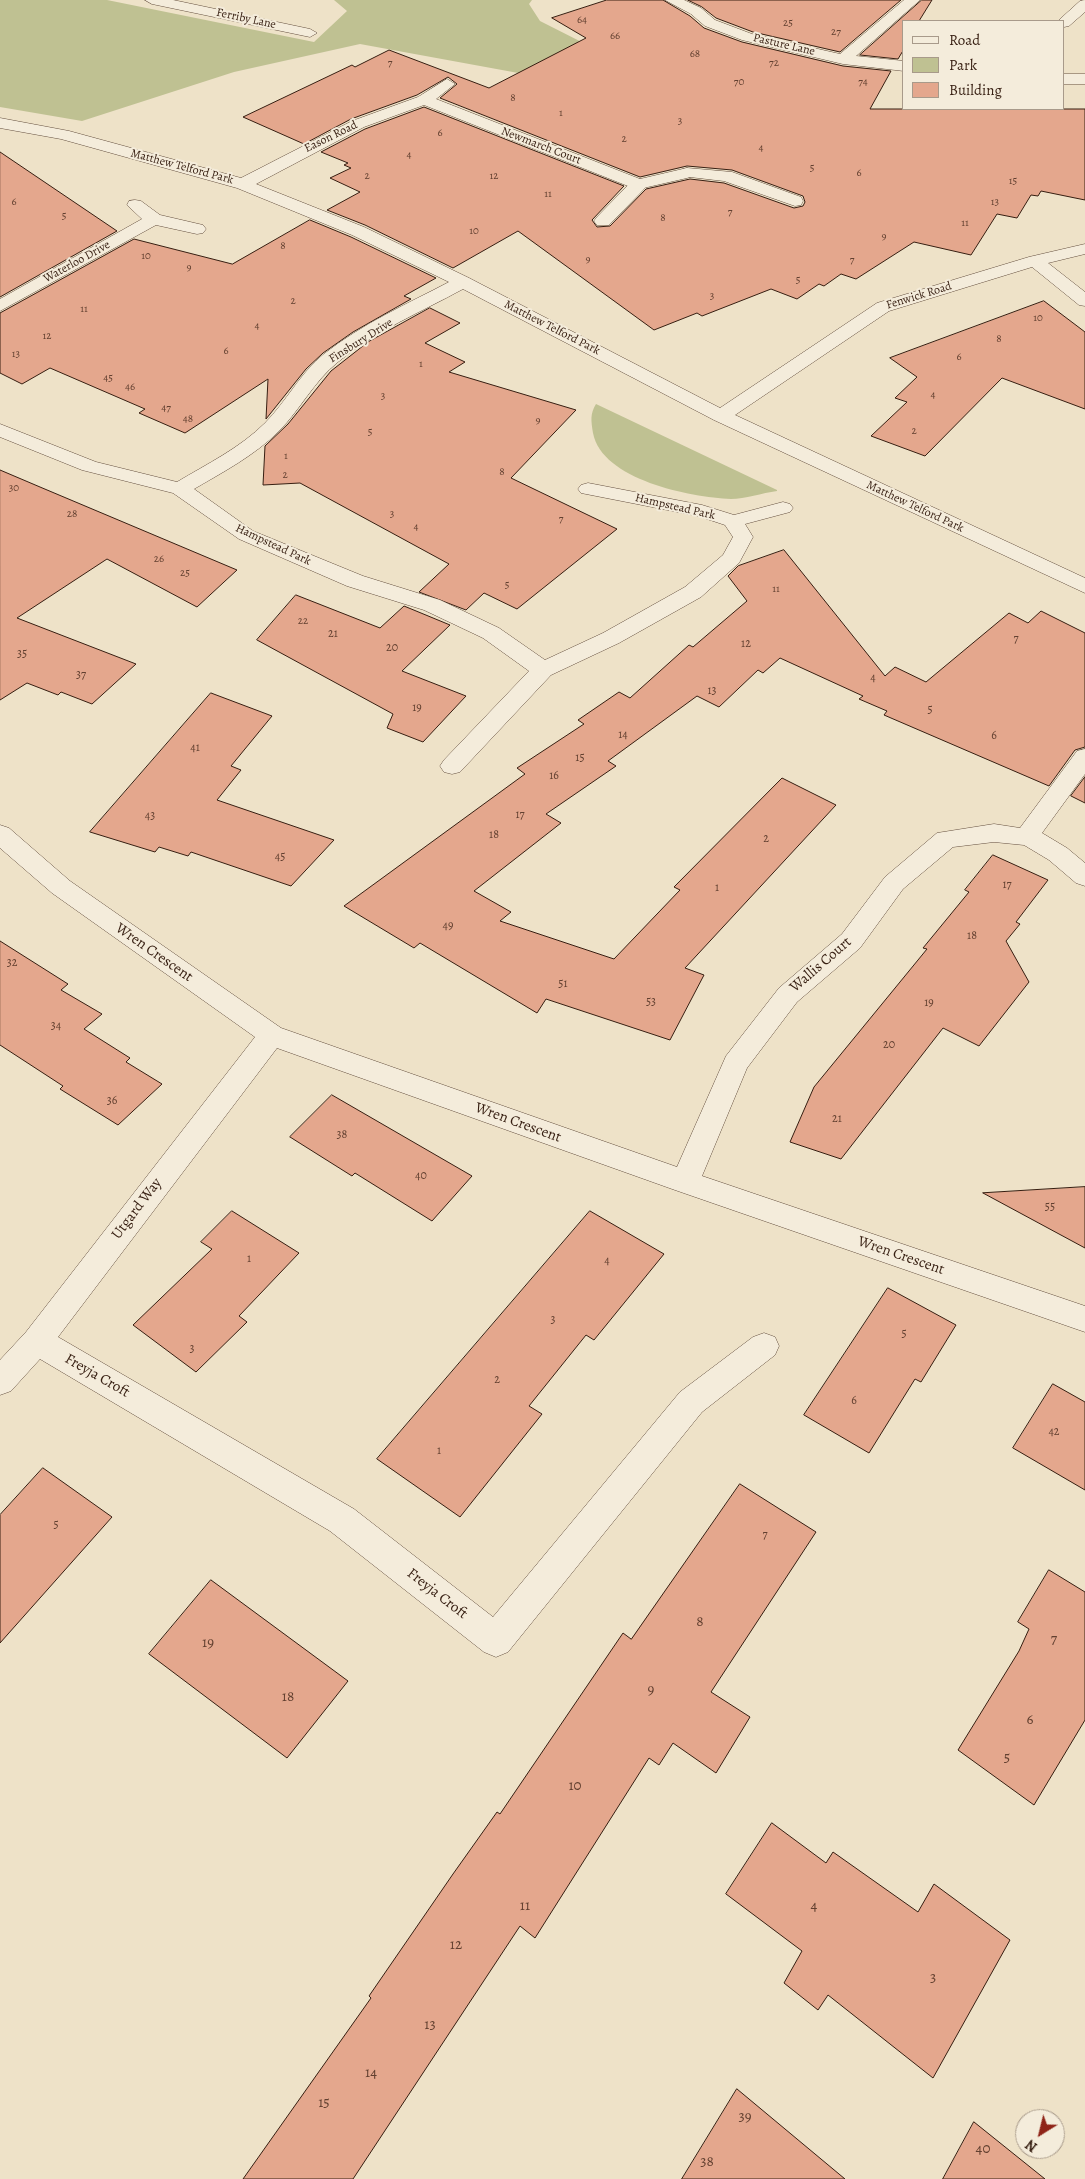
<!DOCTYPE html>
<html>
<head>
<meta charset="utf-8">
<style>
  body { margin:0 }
  #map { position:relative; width:1085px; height:2179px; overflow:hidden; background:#eee2c8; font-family:Alegreya,serif }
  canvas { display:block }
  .legend { position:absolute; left:902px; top:20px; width:162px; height:90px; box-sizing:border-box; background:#f4ecdb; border:1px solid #a89a8a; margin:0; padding:6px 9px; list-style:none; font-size:15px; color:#361e11 }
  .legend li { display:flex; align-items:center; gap:10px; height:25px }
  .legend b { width:25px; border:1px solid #a89a8a }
  .north { position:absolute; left:1015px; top:2109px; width:50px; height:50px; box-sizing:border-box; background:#f4ecdb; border:1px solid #a89a8a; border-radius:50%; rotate:216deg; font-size:14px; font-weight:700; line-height:20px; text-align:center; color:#361e11 }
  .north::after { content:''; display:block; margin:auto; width:18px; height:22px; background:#8f2418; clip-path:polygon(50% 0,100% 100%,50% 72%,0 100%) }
</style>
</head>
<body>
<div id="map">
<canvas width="1085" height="2179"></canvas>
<ul class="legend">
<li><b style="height:6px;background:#f4ecdb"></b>Road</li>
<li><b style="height:14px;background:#bfc192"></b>Park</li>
<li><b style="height:14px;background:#e4a78d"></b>Building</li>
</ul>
<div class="north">N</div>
</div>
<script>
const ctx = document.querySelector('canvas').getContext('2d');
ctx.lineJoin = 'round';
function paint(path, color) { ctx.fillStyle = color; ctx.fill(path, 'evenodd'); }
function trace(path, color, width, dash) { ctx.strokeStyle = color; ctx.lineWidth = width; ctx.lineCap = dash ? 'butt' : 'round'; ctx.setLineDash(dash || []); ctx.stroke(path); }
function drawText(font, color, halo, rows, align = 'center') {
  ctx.font = font + ' Alegreya,serif'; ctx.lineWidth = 4; ctx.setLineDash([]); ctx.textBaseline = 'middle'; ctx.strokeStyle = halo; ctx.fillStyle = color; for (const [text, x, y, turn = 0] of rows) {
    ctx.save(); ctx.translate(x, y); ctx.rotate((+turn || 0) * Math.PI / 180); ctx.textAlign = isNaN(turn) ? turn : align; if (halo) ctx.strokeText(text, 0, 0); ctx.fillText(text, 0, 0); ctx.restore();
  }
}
paint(new Path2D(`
  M0,0H107L314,42L347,11L334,0H532L529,4L540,21L625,64L633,94L360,44L234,72L82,121L0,107Z
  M596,404L777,490V491C762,493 745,499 731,499C690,497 602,480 593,433C591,420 590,414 596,404Z`), '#bfc192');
const building = new Path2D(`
  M607,0H663L690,16L704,28L742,42L843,66L891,71L870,109H1085V200L1041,191L1038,196L1031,195L1017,218L997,214L971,255L914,242L856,279L841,274L824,286L819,284L797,299L771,289L702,316L697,313L654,330L518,231L453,268L365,225L327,210L360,192L330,178L351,168L344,165L348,163L321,152L365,129L424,107L624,186L592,220L597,227L610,226L646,189L690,179L724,183L794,208L803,206L805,202L803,196L732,170L687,166L640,177L440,98L457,84L448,77L417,95L351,119L304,144L243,117L352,65L355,67L389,50L489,88L586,38L552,18Z
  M688,0H901L840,52L753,32L716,18L702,7Z
  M922,0H932L919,21H904V49L898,59L860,55Z
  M0,152L117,231L0,297Z
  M310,220L351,237L436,278L404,296L411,299L353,332L323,353L306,369L266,419L268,379L185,433L139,413L145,409L50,368L22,384L0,373V313L134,239L232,264Z
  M1044,301L1085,332V409L1002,378L925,456L871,436L907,402L895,398L917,377L890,358Z
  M430,308L460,323L425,343L465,362L449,372L576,410L511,478L617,529L517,609L484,593L466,610L419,592L449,564L300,483L263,485L265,446L288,424L331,371L368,342Z
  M0,470L40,487L237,570L197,607L107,559L17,618L136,664L92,704L61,692L58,695L27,683L0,700Z
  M784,550L885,676L895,667L926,682L1009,613L1028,623L1041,611L1085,633V747L1075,750L1049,786L884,715L887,711L859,699L863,696L780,658L763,673L758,670L719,707L697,696L608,761L616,766L546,814L561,823L474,891L511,912L500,921L614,959L680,890L674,887L782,778L836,805L685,968L704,975L670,1040L546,999L537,1013L420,943L414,948L344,906L525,774L517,768L584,724L578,720L619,692L630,698L689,645L693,647L747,601L728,576L738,566Z
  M296,595L380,628L404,606L450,625L402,671L466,696L423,742L387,728L393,714L257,640Z
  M211,693L272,716L231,766L241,770L217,800L334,840L291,886L191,852L188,856L159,847L155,852L90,832Z
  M1085,777V803L1071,796Z
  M993,855L1048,880L1016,922L1020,924L1006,941L1029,982L979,1046L943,1028L841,1159L790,1142L814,1087L927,949L923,948L969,892L965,890Z
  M0,941L68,984L61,990L102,1014L84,1029L130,1058L126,1062L162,1084L118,1125L60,1089L63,1086L0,1045Z
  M332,1095L472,1176L432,1221L355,1173L352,1176L290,1137Z
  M1085,1187V1248L983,1193Z
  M232,1211L299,1253L239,1316L247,1322L196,1372L133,1325L212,1249L201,1242Z
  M590,1211L664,1254L594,1340L586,1335L529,1406L542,1414L460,1517L377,1459Z
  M888,1288L956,1325L921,1382L915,1379L869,1453L804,1415Z
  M1053,1384L1085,1402V1490L1013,1448Z
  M43,1468L112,1517L0,1643V1515Z
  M740,1484L816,1532L711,1692L750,1717L716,1773L673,1743L659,1765L649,1758L535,1938L520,1926L353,2179H243L371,1998L369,1996L453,1874L497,1812L500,1814L623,1633L631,1639Z
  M1049,1570L1085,1592V1720L1034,1805L958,1750L1019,1651L1029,1629L1018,1622Z
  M211,1580L348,1681L287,1758L149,1654Z
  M772,1823L826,1863L833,1852L918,1912L934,1884L1010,1940L933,2078L828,1995L818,2010L784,1983L802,1951L726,1894Z
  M737,2089L845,2179H682Z
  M974,2122L1045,2179H943Z`);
paint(building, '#e4a78d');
trace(building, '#361e11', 1);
const service = new Path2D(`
  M687,168L732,172L801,197L803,201L801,205L795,206L724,181L681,176L679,173L681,170Z
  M639,179L645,180L647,184L645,188L609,225H597L594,221L597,217L633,180Z`);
const minor = new Path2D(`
  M145,0H173L310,29L317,33L310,37L152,4Z
  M665,0H684L701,8L715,20L752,34L840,54L904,0H920L856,56L904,61V71L843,64L742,40L705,26L691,14Z
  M1085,0V12L1069,26L1064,27V21L1059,20L1080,1Z
  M1064,74H1085V84H1064Z
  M447,79L455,84L436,99L640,179L687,168L693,170L695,173L693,176L687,178L639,189L633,188L424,105L364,127L256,184L364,227L469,278L720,408L877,303L1029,257L1085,244V254L1048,263L1085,292V306L1079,305L1032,267L889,311L735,415L1085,578V593L714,420L463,289C421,312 375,331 338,362C314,381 300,410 279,431C254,456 223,472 194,489L253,531L363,576L440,600L499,628L545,660L603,633L685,587L723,555L733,537L725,525L698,516L581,493L578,489L581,485L588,483L702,505L734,515L783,502L790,504L793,508L790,512L745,524L753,537L739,563L701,597L619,643L551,675L460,772L452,774L444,772L440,766L444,760L529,671L483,638L424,610L347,586L239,539L173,493L82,470L0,437V424L96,462L177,482C207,464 240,448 265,423C287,401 300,373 324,354C362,324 407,304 449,282L352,235L237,188L61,139L0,128V118L69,131L241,178L352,121L418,97Z
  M135,200L141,201L160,215L203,225L206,229L203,233L197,234L156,225L0,311V299L142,219L127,205L129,201Z
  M1085,749V774L1042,833L1067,848L1085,863V886L1076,883L1049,860L1024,845L994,842L953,847L903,889L860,948L797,1002L747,1068L702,1176L1085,1306V1332L675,1190L277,1048L58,1337L354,1509L493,1617L680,1392L753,1337L764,1333L775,1337L779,1346L775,1355L702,1412L508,1652L496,1657L484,1652L330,1531L40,1359L11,1391L0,1395V1360L26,1332L255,1037L52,893L0,848V825L9,828L70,881L281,1028L677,1167L726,1056L779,988L842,934L885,877L937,833L994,824L1020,828L1077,751Z`);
trace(service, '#644f3f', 1);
trace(minor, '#644f3f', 1);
paint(service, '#f4ecdb');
paint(minor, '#f4ecdb');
drawText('11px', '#624030', null, [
  ["64",582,20],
  ["25",788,23],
  ["27",836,32],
  ["66",615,36],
  ["68",695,54],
  ["7",390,63],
  ["72",774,63],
  ["70",739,82],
  ["74",863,82],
  ["8",513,98],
  ["1",561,113],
  ["3",680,121],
  ["6",440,133],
  ["2",624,139],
  ["4",761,148],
  ["4",409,155],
  ["5",812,168],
  ["6",859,173],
  ["2",367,176],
  ["12",494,176],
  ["15",1013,181],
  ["11",548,194],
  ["6",14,202],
  ["13",995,202],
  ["7",730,212],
  ["5",64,216],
  ["8",663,218],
  ["11",965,223],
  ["10",474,231],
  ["9",884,236],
  ["8",283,246],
  ["10",146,256],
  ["9",588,259],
  ["7",852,260],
  ["9",189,267],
  ["5",798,280],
  ["3",712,296],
  ["2",293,301],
  ["11",84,309],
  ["10",1038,318],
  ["4",257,326],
  ["12",47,336],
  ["8",999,339],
  ["6",226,351],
  ["13",16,354],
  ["6",959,357],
  ["1",421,364],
  ["45",108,378],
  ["46",130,387],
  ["4",933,395],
  ["3",383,396],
  ["47",166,408],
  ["48",188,419],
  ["9",538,420],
  ["2",914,431],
  ["5",370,432],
  ["1",286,456],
  ["8",502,472],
  ["2",285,475],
  ["30",14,488],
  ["28",72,514],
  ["3",392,514],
  ["7",561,519],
  ["4",416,527],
  ["26",159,559],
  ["25",185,573],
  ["5",507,585],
  ["11",776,589],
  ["22",303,621]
]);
drawText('12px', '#361e11', '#f4ecdb', [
  ["Ferriby Lane",246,19,12],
  ["Pasture Lane",784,45,13],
  ["Eason Road",331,137,-26],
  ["Newmarch Court",541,146,21],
  ["Matthew Telford Park",182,167,15],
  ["Waterloo Drive",77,262,-29],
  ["Fenwick Road",919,296,-17],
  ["Matthew Telford Park",552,328,27],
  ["Finsbury Drive",361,341,-32],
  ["Hampstead Park",675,507,13],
  ["Matthew Telford Park",915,507,25],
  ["Hampstead Park",273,545,25]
]);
drawText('12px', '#624030', null, [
  ["21",333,634],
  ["7",1016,639],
  ["12",746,644],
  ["20",392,648],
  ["35",22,654],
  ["37",81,675],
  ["4",873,678],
  ["13",712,691],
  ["19",417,708],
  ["5",930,710],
  ["14",623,735],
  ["6",994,736],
  ["41",195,748],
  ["15",580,758],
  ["16",554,776],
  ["17",520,815],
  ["43",150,816],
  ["18",494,835],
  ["2",766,839],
  ["45",280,857],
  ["17",1007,885],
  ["1",717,888],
  ["49",448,926],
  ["18",972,936],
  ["32",12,963],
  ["51",563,984],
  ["53",651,1002],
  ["19",929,1003],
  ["34",56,1026],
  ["20",889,1045],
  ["36",112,1101],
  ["21",837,1119],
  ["38",342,1135],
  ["40",421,1176],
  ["55",1050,1207],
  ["1",249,1259],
  ["4",607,1261],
  ["3",553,1320],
  ["5",904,1334],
  ["3",192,1349],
  ["2",497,1380],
  ["6",854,1401],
  ["42",1054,1432],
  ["1",439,1451],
  ["5",56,1525],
  ["7",765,1535]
]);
drawText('15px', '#361e11', '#f4ecdb', [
  ["Wren Crescent",154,953,35],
  ["Wallis Court",821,965,-41],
  ["Wren Crescent",518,1123,20],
  ["Utgard Way",137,1209,-53],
  ["Wren Crescent",901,1256,19],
  ["Freyja Croft",97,1376,30],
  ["Freyja Croft",437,1594,38]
]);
drawText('15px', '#624030', null, [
  ["8",700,1622],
  ["7",1054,1640],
  ["19",208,1643],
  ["9",651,1690],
  ["18",288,1697],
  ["6",1030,1720],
  ["5",1007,1758],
  ["10",575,1786],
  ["11",525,1906],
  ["4",814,1906],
  ["12",456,1945],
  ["3",933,1978],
  ["13",430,2025],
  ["14",371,2073],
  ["15",324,2103],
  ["39",745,2117],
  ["40",983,2149],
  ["38",707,2162]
]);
</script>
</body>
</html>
